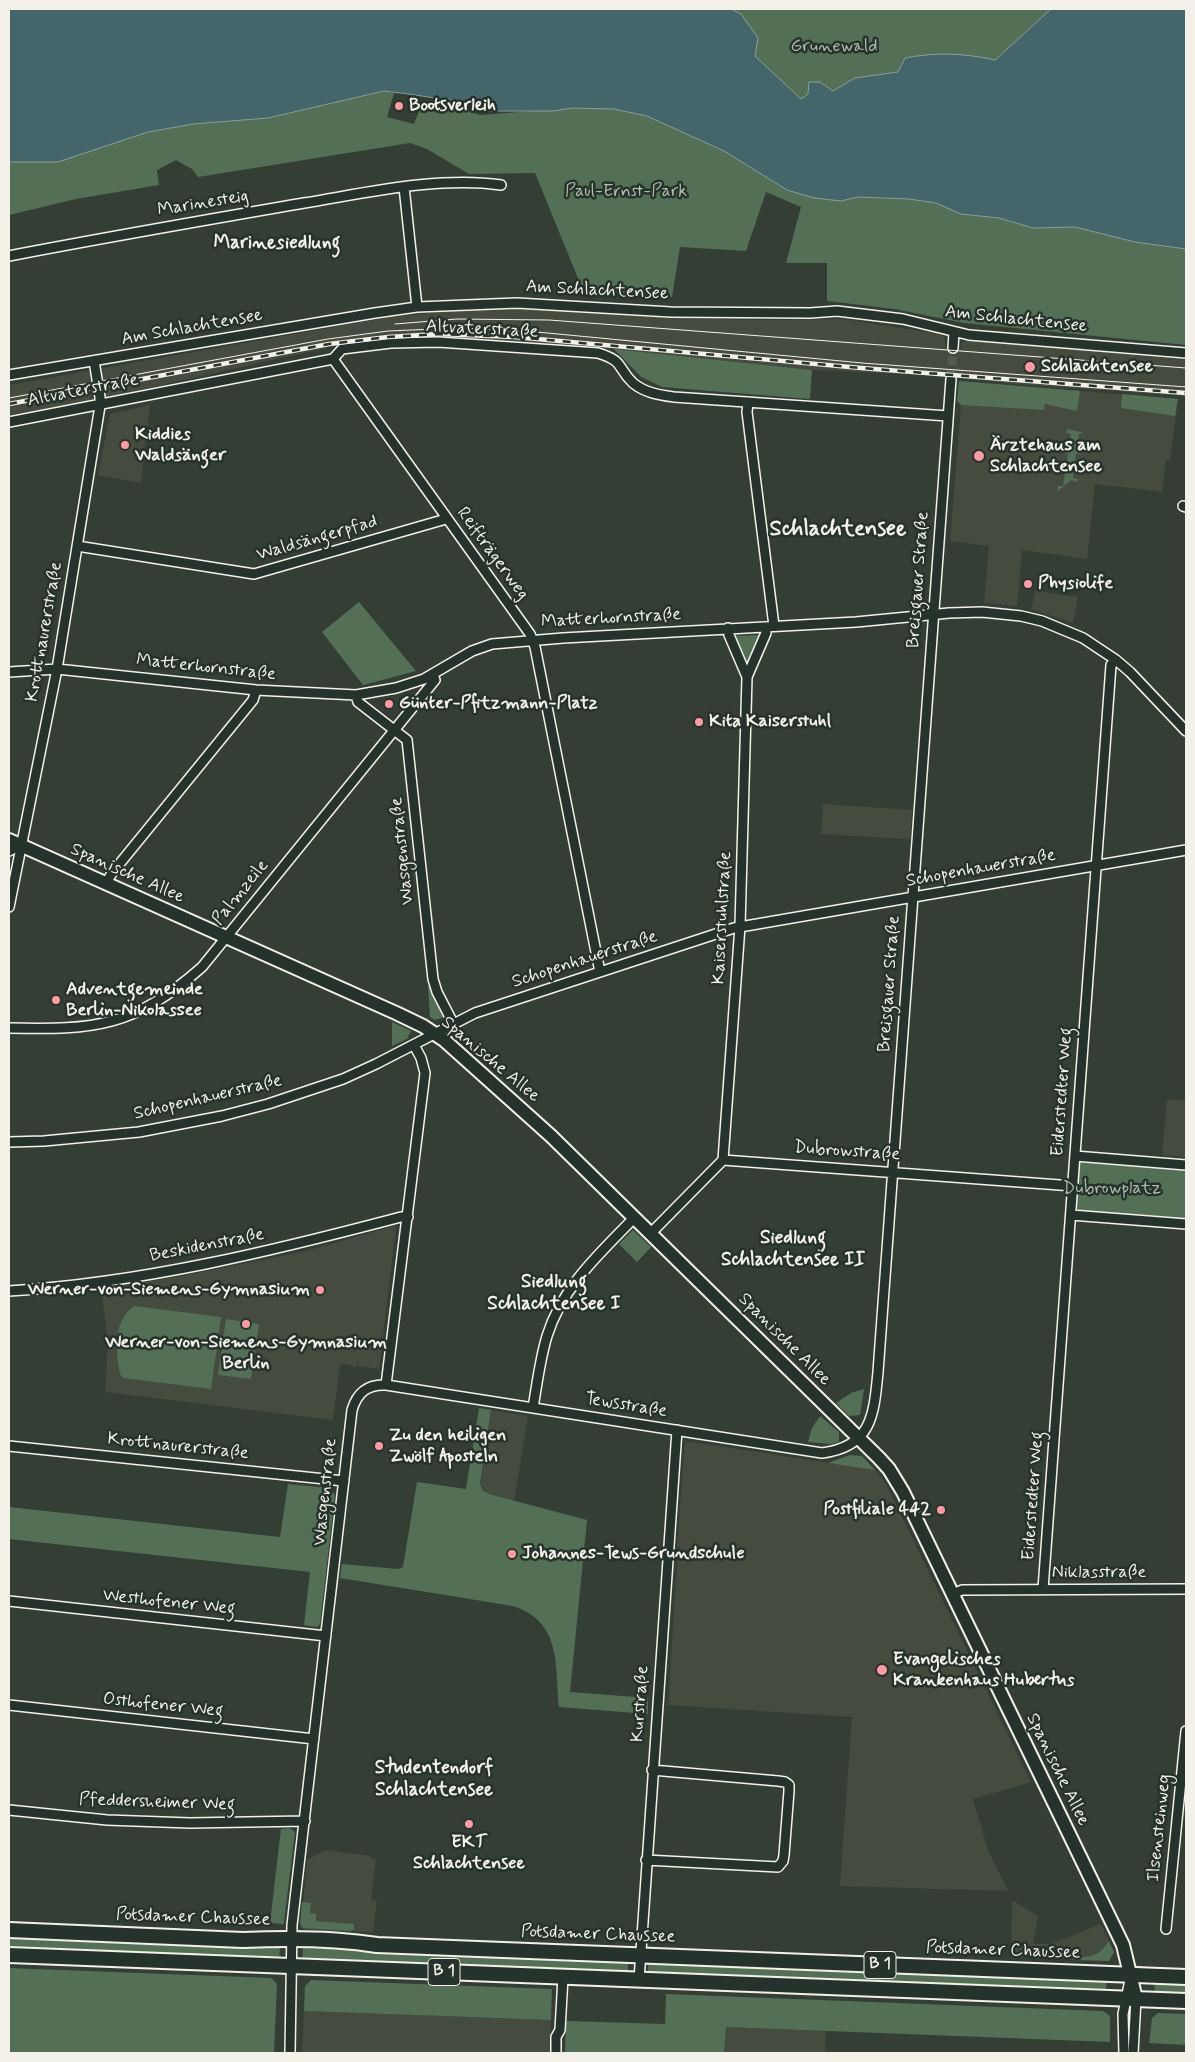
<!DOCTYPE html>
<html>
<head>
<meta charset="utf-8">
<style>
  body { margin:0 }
  #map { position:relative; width:1195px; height:2062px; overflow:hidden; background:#343e35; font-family:Mynerve,sans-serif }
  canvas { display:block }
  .frame { position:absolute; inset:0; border:10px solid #f4f1e8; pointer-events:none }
</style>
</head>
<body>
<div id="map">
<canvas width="1195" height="2062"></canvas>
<div class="frame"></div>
</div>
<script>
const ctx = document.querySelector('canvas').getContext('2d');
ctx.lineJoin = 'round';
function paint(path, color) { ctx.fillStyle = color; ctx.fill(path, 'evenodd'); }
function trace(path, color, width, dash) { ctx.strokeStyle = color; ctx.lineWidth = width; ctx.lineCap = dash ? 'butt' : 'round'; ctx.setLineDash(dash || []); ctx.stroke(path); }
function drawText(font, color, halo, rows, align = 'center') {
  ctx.font = font + ' Mynerve,sans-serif'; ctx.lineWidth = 5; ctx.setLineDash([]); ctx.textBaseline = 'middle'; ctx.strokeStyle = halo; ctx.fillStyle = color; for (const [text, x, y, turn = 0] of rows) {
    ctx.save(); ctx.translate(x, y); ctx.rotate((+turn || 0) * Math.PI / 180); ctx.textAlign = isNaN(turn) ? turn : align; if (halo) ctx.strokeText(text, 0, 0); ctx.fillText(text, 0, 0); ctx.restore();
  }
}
paint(new Path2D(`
  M526,309L669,318L760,320L843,319L940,334L944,337L946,348L961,349L962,342L970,339L1186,360V396L1015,384L946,376L812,370L614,349L390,340L336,346L107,397L104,393L92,395L89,401L9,415V385L384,318L448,311Z
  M959,381L1178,399L1170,460H1166L1162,492L1095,484L1087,559L1022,550L1017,606L984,603L989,546L950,541L961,405L957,401Z
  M150,405L141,483L98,475L110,414Z
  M1036,591L1078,597L1073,623L1031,609Z
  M823,804L912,810L910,839L821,834Z
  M1167,1099L1186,1101V1157L1162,1155Z
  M394,1226L396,1228L379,1369L358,1366L354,1368L352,1365L340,1364L333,1420L105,1392L108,1340L101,1289L182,1276L306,1251Z
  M491,1410L528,1416L514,1501L485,1493L480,1486Z
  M685,1441L875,1470L885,1482L1031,1782L973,1799L988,1850L1008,1891L840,1886L852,1717L668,1705L676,1579L680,1547H677Z
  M325,1850L370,1856V1859H376L371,1900L377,1901L373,1932L305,1930L301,1927L307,1860Z
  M1012,1900L1038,1916L1033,1944H1051L1101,1924L1114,1952L1109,1961L1011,1957Z
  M304,2011L551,2020L550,2053H302Z
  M725,2027L826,2031L825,2053H724Z`), '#454b3f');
paint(new Path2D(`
  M731,9H1051L995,61C964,53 936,52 905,58L898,72L855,78L833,91L820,82L801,100L755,56L741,14Z
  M384,91L394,93L387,117L414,124L419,111L439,101L480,115L571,108L614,109L647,116L724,151L787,190L841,201L858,197L909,199L936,203L961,214L999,218L1033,228L1075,227L1135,242L1186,249V345L964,323L895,309L827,301V263H786L801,207L766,192L746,251L680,247L672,297L584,293L535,173L469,174L427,149L410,143L198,177L192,169L176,160L157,170L159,185L76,199L9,215V162H58L148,132L193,124L268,118Z
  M614,349L812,370L810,399L662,387L641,377Z
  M959,381L1080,391L1077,411L1045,404L1044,410L961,405L957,401Z
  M1122,394L1178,399L1175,416L1121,408Z
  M1067,429L1084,433L1079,434L1077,451L1081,454H1076L1073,478L1078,479L1077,482L1071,480L1057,492L1058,486H1063L1068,454L1062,453L1063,451L1068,452L1071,434L1066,433Z
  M359,602L416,671L363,685L322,632Z
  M760,635L748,665L747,666L734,636Z
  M428,986H430L444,1017L435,1020L430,1017Z
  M392,1022L411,1031L407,1039L392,1046Z
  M1081,1161L1186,1168V1220L1080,1212L1076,1207L1079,1164Z
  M633,1230L651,1247L637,1262L619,1244Z
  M134,1306L221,1317L211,1389L123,1378L120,1374C116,1351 112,1322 134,1306Z
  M226,1319L259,1324L251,1379L218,1375Z
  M864,1389L860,1415L849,1416L836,1403L851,1393Z
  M479,1408L491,1410L480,1483L482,1490L489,1494L587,1520L570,1692L648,1698V1714L559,1707C555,1665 562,1622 513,1606L340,1578L342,1564L398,1569L403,1567L417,1482L466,1489Z
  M820,1416L839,1432V1442L831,1444L808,1442L812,1428Z
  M850,1455L862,1456L875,1470L828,1463Z
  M288,1484L329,1488L335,1495L320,1624L317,1627L304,1625L310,1572L9,1539V1507L280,1537Z
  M290,1828L295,1832L284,1922V1924L270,1923L281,1829Z
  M302,1902L311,1903L310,1913L316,1914V1921L354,1924V1930L349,1931L303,1928L300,1924Z
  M9,1934L280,1945L279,1962L9,1951Z
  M1109,1941L1114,1952L1109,1961L1072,1960L1074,1957C1091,1958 1099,1956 1109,1941Z
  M303,1946L628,1959V1975L302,1962Z
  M648,1960L1107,1977L1106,1994L648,1977Z
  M9,1968L271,1978L277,1984L274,2053H9Z
  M311,1980L552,1989L551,2020L304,2011L305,1986Z
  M1154,1980L1186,1981V1997L1155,1996Z
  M666,1994L1103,2011L1110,2016V2042L726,2027L724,2053H565L566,2021L665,2024Z
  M1158,2013L1186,2014V2045L1149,2043L1152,2018Z`), '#537057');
const water = new Path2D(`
  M9,9H731L741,14L758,38L755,56L801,99L808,94L809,82H820L833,91L855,78L898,72L905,58C937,52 963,53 995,60L1051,9H1186V249L1135,242L1075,227L1033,228L999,218L961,214L936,203L909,199L858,197L841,201L814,198L787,190L724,151L647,116L614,109L572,108L553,111H478V103C446,101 416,94 384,91L268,118L193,124L148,132L58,162H9Z`);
paint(water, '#44666a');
trace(water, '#8a9e9c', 1);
trace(new Path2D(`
  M951,379L953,348`), '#515950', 9, [9, 4.5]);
const street = new Path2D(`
  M404,187L417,307
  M9,256C107,237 206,220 304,203C366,193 439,176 501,185
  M953,348L954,332
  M333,359L530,634L535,647L600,972
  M9,375L375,313L417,307L517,303L671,312L810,313L837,311L903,319L969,335L1186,353
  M748,402L747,412L774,626
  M9,422L333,359L342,349L391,343L438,342L598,353C626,362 616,367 633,383C645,393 660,395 674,397L948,416
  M1183,506L1186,507
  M77,546L254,574L446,519
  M728,628L729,635L747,677
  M9,672L57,669L256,690L356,695L396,688L424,679L472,651L492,644L563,638L856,622L949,613L982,612L1021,616L1042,621L1083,638L1116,660L1130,672L1186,731
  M356,695L358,702L407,740L433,979L437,992L453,1023
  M9,851L20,845
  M106,883L112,873L253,700L256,690
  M9,907L57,669L100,406V397L94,361
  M9,1028C96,1030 134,1027 202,967L435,680L433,675
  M9,1142L44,1141L139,1132L222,1116L268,1104L343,1079L376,1064L475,1013L734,928L1186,850
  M1075,1156L1186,1165
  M723,1160L740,926L747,677L766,633L765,627
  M1071,1215L1186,1224
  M650,1234L723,1160L1073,1186
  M9,1291C142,1283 272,1251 401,1217H408
  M386,1385L425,1073L421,1058L414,1045
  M533,1408C537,1384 540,1359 547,1336C562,1287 600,1253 634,1218
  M9,1446L344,1481
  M1043,1589L1111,665L1116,660
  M953,1594L962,1590L1186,1589
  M9,1601L326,1636
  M9,1705L314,1739
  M9,1810L107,1820L190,1823L305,1821
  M646,1860L778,1867L783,1861L784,1855L789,1791V1785L785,1782L778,1781L652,1770
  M1166,1929L1186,1731
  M639,1980L677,1430
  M290,2053L292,1925L352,1410C357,1393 367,1384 386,1385L822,1453C872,1447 874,1414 878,1372L951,379
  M556,2053V2037L560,2030L563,1977
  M1124,2053L1123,2014L1130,1980
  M1133,2053L1136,1999`);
const secondary = new Path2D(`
  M9,840L396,1013L423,1026L444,1040L551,1136L879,1458L889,1469L903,1492L1123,1945L1136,1999`);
const primary = new Path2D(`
  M9,1930L243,1940C287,1938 333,1938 377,1945L1186,1977
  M9,1955L1186,2001`);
trace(street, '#f4f1e8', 12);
trace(secondary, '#f4f1e8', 16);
trace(primary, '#f4f1e8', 18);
trace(street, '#26332d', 9);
trace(secondary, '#26332d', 12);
trace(primary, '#26332d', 14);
trace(new Path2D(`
  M395,324L457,319L549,320L1186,368
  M9,398L328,339L388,331L457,328L516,330L862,363L1186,387`), '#f4f1e8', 1);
const rail = new Path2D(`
  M9,404L329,344L388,337L439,334L515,337L861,368L1186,393`);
trace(rail, '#f4f1e8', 4.5);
trace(rail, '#26332d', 2.5, [8]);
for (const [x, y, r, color] of [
  [399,106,5,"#ff9aa2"],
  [1030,367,6,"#ff9aa2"],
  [125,445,5,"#ff9aa2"],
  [979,456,6,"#ff9aa2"],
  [1028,584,5,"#ff9aa2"],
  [389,704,5,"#ff9aa2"],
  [699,722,5,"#ff9aa2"],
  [56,1000,5,"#ff9aa2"],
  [320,1290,5,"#ff9aa2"],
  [246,1324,5,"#ff9aa2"],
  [379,1446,5,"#ff9aa2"],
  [941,1510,5,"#ff9aa2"],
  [512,1554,5,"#ff9aa2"],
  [882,1670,6,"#ff9aa2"],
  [469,1824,5,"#ff9aa2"]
]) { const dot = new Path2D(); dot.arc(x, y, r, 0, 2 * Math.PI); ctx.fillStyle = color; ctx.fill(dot); trace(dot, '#26332d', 2); }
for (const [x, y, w] of [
  [880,1965,32],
  [444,1972,32]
]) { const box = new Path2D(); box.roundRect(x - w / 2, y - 13.5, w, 27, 4); ctx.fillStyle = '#26332d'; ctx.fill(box); trace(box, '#f4f1e8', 1); }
drawText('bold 16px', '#f4f1e8', null, [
  ["B 1",880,1965],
  ["B 1",444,1972]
]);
drawText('18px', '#b4bdae', '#26332d', [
  ["Grunewald",834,47],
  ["Paul-Ernst-Park",626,192],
  ["Dubrowplatz",1112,1189]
]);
drawText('bold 18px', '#f4f1e8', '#26332d', [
  ["Bootsverleih",409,106],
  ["Schlachtensee",1041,367],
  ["Kiddies",135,435],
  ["Waldsänger",135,456],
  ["Ärztehaus am",990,446],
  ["Schlachtensee",990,467],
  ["Physiolife",1038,584],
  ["Günter-Pfitzmann-Platz",399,704],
  ["Kita Kaiserstuhl",709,722],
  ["Adventgemeinde",66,990],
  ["Berlin-Nikolassee",66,1011],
  ["Werner-von-Siemens-Gymnasium",310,1290,"right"],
  ["Werner-von-Siemens-Gymnasium",246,1343,"center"],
  ["Berlin",246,1364,"center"],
  ["Zu den heiligen",389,1436],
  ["Zwölf Aposteln",389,1457],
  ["Postfiliale 442",931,1510,"right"],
  ["Johannes-Tews-Grundschule",522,1554],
  ["Evangelisches",893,1660],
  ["Krankenhaus Hubertus",893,1681],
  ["EKT",469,1843,"center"],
  ["Schlachtensee",469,1864,"center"]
], 'left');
drawText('18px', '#f4f1e8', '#26332d', [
  ["Marinesteig",203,204,-9],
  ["Am Schlachtensee",597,291,3],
  ["Am Schlachtensee",1016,320,6],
  ["Am Schlachtensee",192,328,-10],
  ["Altvaterstraße",482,330,3],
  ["Altvaterstraße",83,391,-11],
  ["Waldsängerpfad",317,539,-16],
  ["Reifträgerweg",492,554,54],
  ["Breisgauer Straße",919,580,-86],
  ["Matterhornstraße",611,619,-3],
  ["Krottnaurerstraße",45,632,-80],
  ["Matterhornstraße",206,668,6],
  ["Wasgenstraße",403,851,-96],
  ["Schopenhauerstraße",981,869,-10],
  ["Spanische Allee",127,874,24],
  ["Palmzeile",241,893,-51],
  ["Kaiserstuhlstraße",723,918,-87],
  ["Schopenhauerstraße",585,960,-18],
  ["Breisgauer Straße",890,984,-86],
  ["Spanische Allee",490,1060,40],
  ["Eiderstedter Weg",1063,1092,-86],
  ["Schopenhauerstraße",208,1098,-13],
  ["Dubrowstraße",847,1152,4],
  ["Beskidenstraße",207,1246,-11],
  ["Spanische Allee",784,1340,45],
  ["Tewsstraße",626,1406,9],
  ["Krottnaurerstraße",178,1447,6],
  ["Wasgenstraße",326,1492,-84],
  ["Eiderstedter Weg",1034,1496,-86],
  ["Niklasstraße",1099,1573],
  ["Westhofener Weg",169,1603,6],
  ["Kurstraße",641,1704,-86],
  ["Osthofener Weg",163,1706,6],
  ["Spanische Allee",1057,1770,64],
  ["Pfeddersheimer Weg",157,1803,2],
  ["Ilsensteinweg",1160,1828,-84],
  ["Potsdamer Chaussee",193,1918,2],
  ["Potsdamer Chaussee",598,1935,2],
  ["Potsdamer Chaussee",1003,1951,2]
]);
drawText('bold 19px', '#f4f1e8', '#26332d', [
  ["Marinesiedlung",277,244],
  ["Siedlung",793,1239],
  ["Schlachtensee II",793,1261],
  ["Siedlung",554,1283],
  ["Schlachtensee I",554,1305],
  ["Studentendorf",434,1769],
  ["Schlachtensee",434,1791]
]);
drawText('bold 22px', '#f4f1e8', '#26332d', [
  ["Schlachtensee",838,530]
]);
</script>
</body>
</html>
